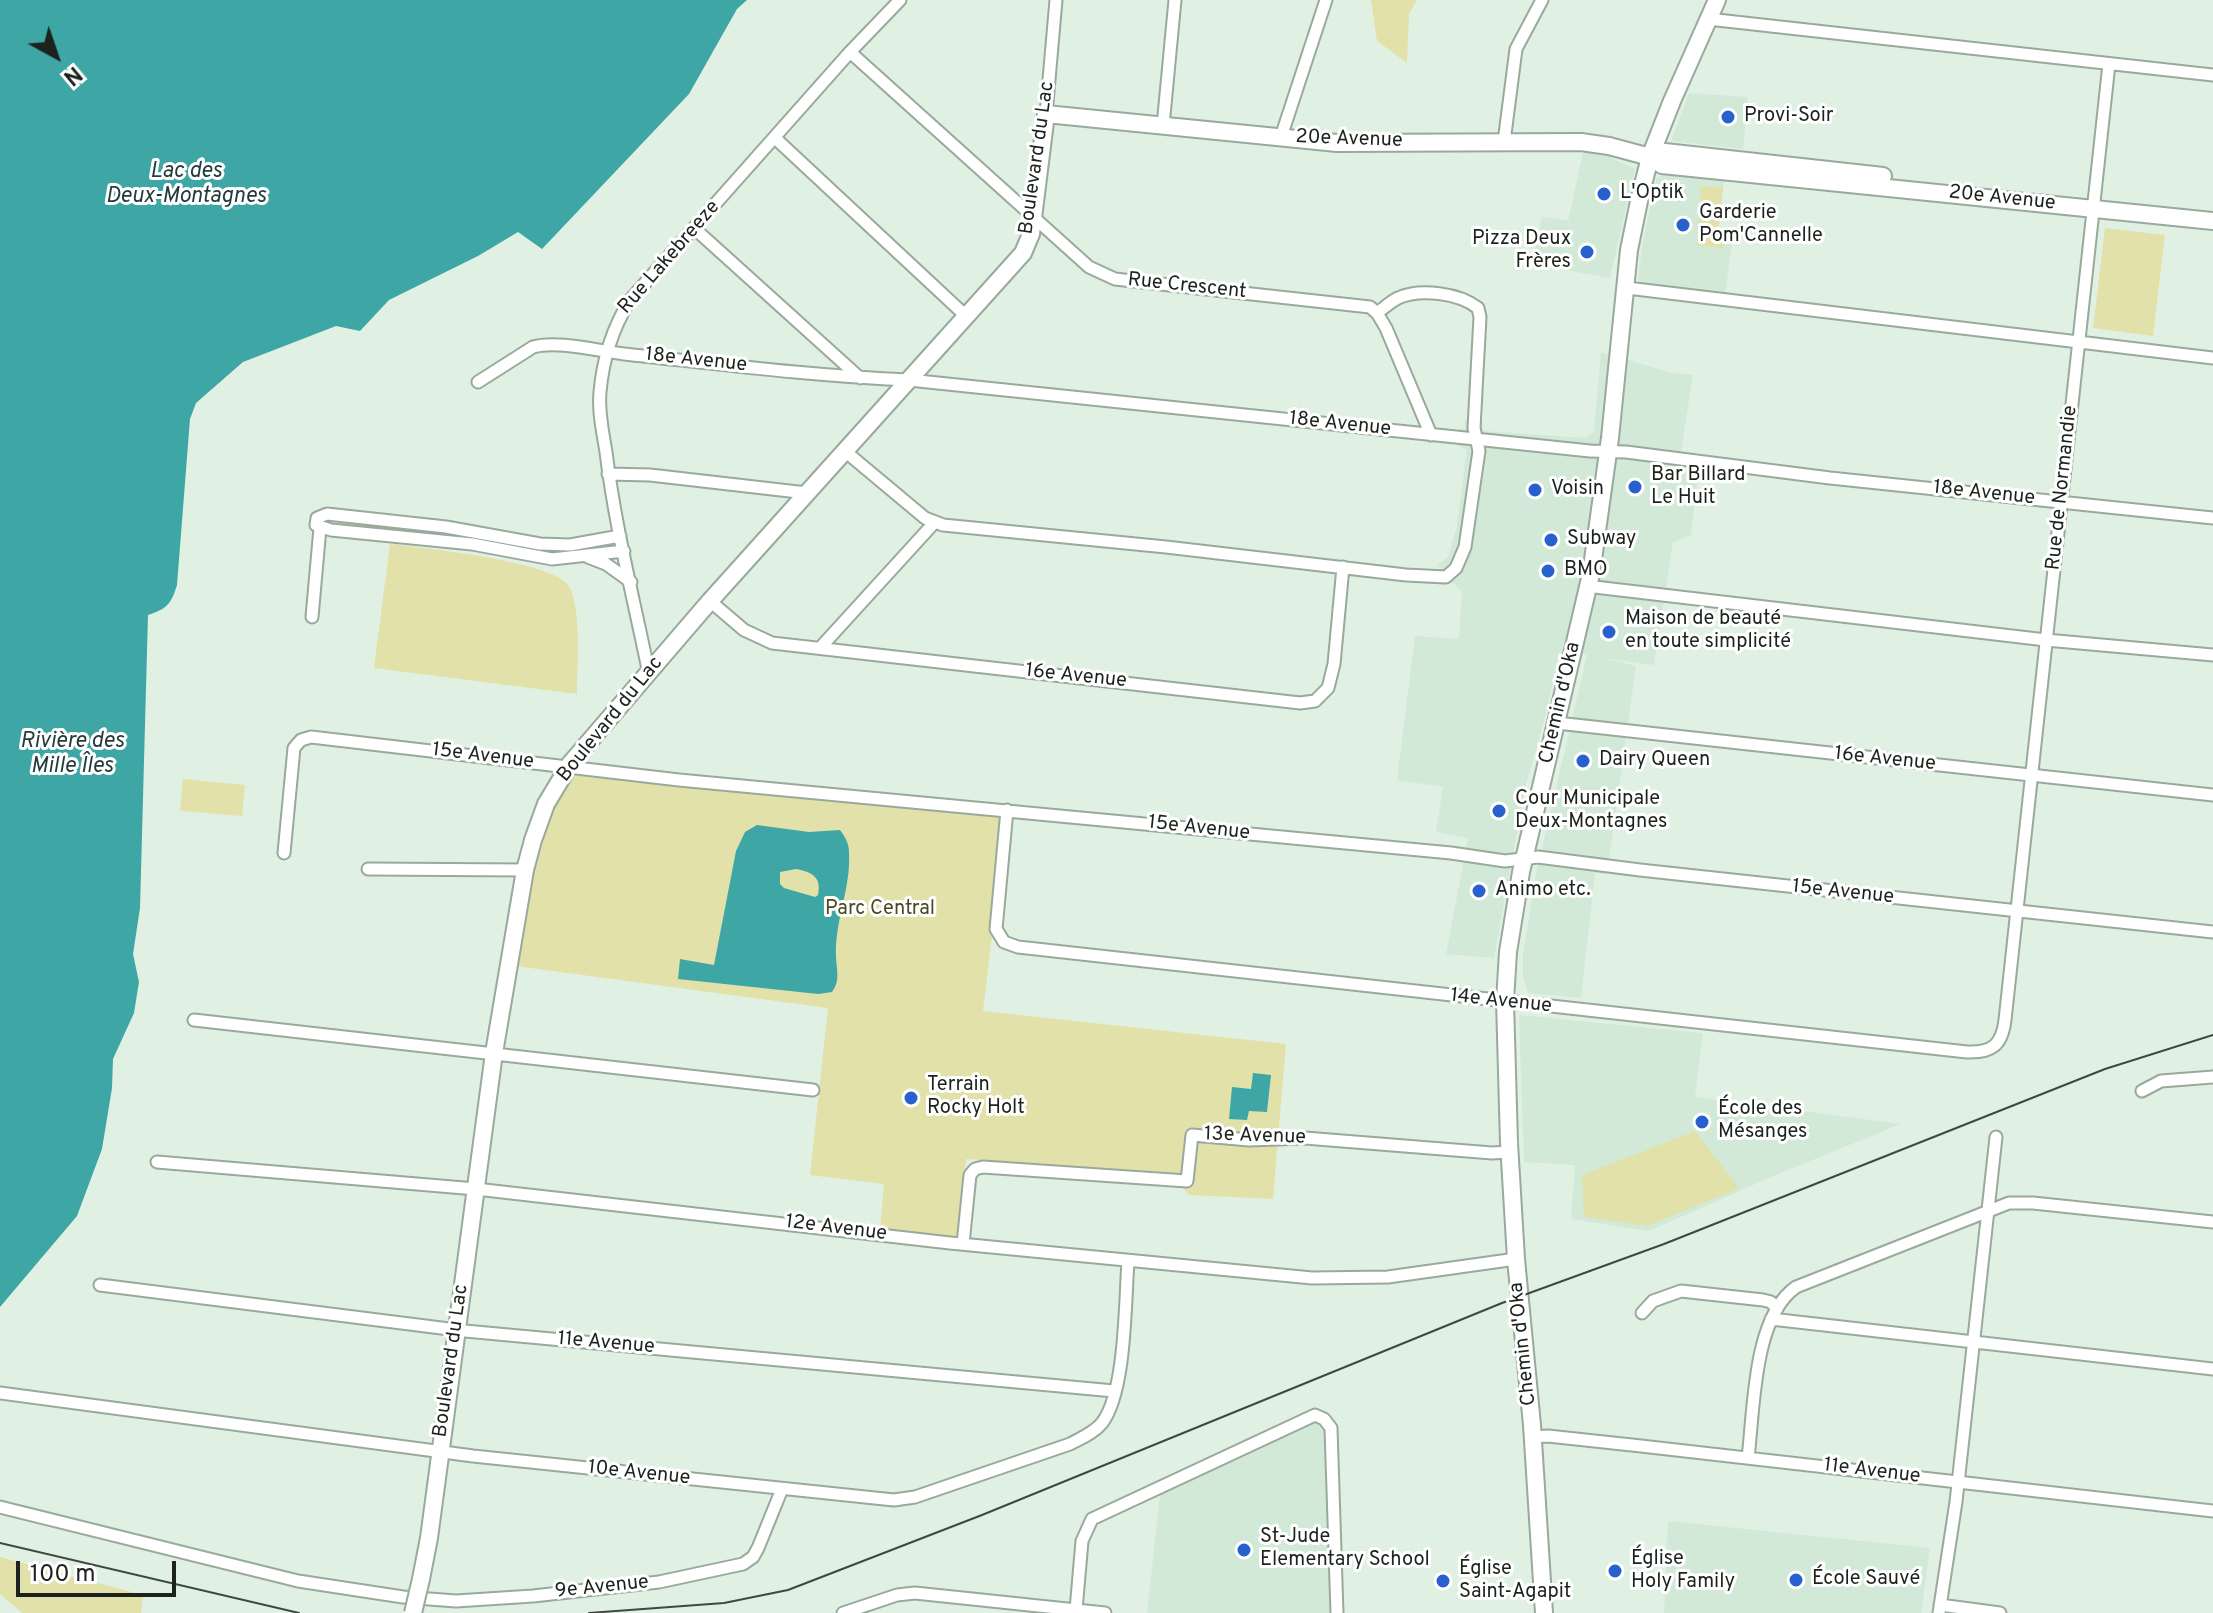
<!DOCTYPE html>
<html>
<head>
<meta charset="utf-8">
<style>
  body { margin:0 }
  #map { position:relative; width:2213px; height:1613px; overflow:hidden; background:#e0f1e3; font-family:Overpass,sans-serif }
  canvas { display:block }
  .north { position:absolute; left:16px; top:16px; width:80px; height:80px; -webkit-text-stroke:6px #fff; paint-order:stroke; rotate:140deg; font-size:22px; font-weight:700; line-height:32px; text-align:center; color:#1c221d }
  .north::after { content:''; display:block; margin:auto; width:28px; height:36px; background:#1c221d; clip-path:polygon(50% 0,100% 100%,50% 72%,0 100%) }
  .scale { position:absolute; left:16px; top:1561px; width:160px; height:36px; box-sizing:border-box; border:4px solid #1c221d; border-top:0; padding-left:10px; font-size:24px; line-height:28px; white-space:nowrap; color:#1c221d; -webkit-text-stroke:6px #fff; paint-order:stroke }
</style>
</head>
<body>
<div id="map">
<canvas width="2213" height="1613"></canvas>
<div class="north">N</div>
<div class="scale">100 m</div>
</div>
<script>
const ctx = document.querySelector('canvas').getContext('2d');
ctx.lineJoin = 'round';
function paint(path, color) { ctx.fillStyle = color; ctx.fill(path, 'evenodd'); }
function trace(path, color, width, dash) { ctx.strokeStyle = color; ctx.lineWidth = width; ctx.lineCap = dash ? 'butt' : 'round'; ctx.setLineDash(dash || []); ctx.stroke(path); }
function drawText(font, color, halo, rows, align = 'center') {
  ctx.font = font + ' Overpass,sans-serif'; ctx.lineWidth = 6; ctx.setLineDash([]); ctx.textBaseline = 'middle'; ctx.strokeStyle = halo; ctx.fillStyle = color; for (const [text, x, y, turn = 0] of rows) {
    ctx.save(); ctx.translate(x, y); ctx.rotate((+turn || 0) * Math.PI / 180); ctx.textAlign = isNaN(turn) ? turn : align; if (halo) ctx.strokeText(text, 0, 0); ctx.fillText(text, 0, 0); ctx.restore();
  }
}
paint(new Path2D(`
  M1689,93L1748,97L1743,149L1671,141Z
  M1598,152L1635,169L1610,278L1532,264L1542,217L1568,221L1583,153Z
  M1664,174L1724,180L1718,234L1733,236L1725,294L1644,285L1638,279L1642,247L1656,179Z
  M1601,352L1669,372L1693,375L1681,452L1700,455L1691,535L1673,542L1654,665L1602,658L1636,666L1607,874L1595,873L1581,998L1528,993L1523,976V953L1536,874L1587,655L1559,652L1547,710L1525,788L1494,958L1446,954L1468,838L1436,832L1443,787L1397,780L1415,636L1459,639L1462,592L1437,565L1448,557L1457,526L1467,450L1458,446L1460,428L1465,429V419L1482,422L1484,431L1585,438L1594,431Z
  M1519,1015L1703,1033L1695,1097L1901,1124L1778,1174L1649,1231L1571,1219L1575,1165L1524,1162Z
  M1315,1415L1331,1428L1337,1613H1147L1161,1486Z
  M1668,1521L1930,1548L1921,1613H1664Z`), '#d1e9d6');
paint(new Path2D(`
  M1371,0H1417L1409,14L1407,63L1377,41Z
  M1701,186L1723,188L1718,234L1725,235L1723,248L1697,245Z
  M2105,228L2165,235L2153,336L2093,328Z
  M390,544C423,548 551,561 568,585C582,605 577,669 577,694L374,668Z
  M564,768L1007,810L983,1011L1286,1044L1273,1199L1189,1195L1170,1173L966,1159L958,1237L880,1229L884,1184L810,1175L828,1008L508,965L533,840Z
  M183,779L245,785L242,816L180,811Z
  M1695,1131L1739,1188L1648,1226L1584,1217L1582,1175Z
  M0,1557L143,1595L141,1613H22L0,1594Z`), '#e2e1a9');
paint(new Path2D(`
  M0,0H747L737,9L689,94L542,249L518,232L478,256L389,300L360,331L336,326L243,362L196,403L190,419L177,585C171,605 166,609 148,615L140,908L133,954L139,982L134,1013L113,1059L112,1088L102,1149L77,1216L0,1307Z
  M757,825L809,832L840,830C846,838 849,844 849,853C851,888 835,920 836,955C836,969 841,980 832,992L818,994L678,979L680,959L714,965L736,851L745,832ZM796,869C812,872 822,877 818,895L815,897L784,888L780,884V872Z
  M1253,1073L1271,1075L1267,1112L1249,1111L1247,1120L1229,1119L1232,1087L1251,1089Z`), '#3fa6a6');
const street = new Path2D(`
  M1708,19L2213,75
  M850,52L1089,267L1115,279L1370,307L1377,313L1386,328L1431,435
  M1046,114L1056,0
  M1163,126L1175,0
  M1281,137L1326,0
  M775,138L967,317
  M1504,142L1516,49L1542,0
  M695,229L860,378
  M1627,288L2213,358
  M478,382L533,347C557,340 598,351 624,354C719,364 814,376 909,380L1590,451L1626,452L1830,478L2213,518
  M846,452L925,518L943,525L1166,547L1406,575L1446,577L1456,568L1465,547L1479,451L1474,428L1480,317L1478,308C1459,293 1420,288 1398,298C1390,302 1384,308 1377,313
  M608,474L650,475L807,493
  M620,536L570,545L540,544L446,527L327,514L317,518L316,525L331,530L472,544L552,559L624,551
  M588,557L606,564L631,582
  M1586,586L2046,640L2213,655
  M710,601L744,630L772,643L1300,703L1315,701L1328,688L1334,664L1343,567
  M312,617L320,528
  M820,648L934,523
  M649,674C634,600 615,527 606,452C603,433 598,412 600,392C603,358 612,329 630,300L850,52L900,0
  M1557,723L2213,795
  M1007,810L996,929L1004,942L1018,947L1967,1052C1992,1053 2002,1045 2005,1020L2109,64
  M284,853L294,748L301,740L311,737L679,780L1451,853L1505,861L1538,857L1640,870L2213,932
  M368,869L525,870
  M194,1020L813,1090
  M2142,1091L2161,1081L2213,1077
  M157,1162L476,1189L950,1243L1312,1278L1388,1277L1516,1259
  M963,1244L970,1175L975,1169L983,1167L1187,1181L1192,1135L1249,1140L1305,1138L1492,1153L1509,1152
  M100,1285L465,1331L1114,1391
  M1642,1313L1653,1301L1681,1291L1763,1300L1771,1302L1777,1309
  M1771,1319L2213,1369
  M0,1393L473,1456L894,1500L915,1497L1070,1444C1081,1438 1094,1433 1102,1423C1126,1392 1125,1301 1128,1261
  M1531,1437L1548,1436L1641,1446L2213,1511
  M1748,1458C1754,1409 1753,1317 1796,1287L2009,1203H2033L2213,1222
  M0,1507L298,1581L403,1597L456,1601L533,1596L659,1582L743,1564L753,1557L758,1548L782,1489
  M1940,1605L2000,1613
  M1076,1610L1082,1541L1092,1519L1315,1415L1324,1419L1331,1428L1337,1613
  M843,1613L897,1595L915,1593L1105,1613
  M1939,1613L1956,1502L1996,1137`);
const secondary = new Path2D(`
  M1650,157L1665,152L1883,176
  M421,1579L429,1538L494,1053L525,870L533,840L546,804L570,764L710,601L1023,253L1031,234L1046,114L1337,143L1581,142L1609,146L1650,157L1662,165L2213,221
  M1544,1613L1532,1425L1516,1259L1509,1143L1505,1001L1508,952L1521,872L1591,574L1610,438L1629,250L1639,201L1650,157L1672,101L1717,0`);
trace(street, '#99a99c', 15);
trace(secondary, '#99a99c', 20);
trace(street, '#fff', 11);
trace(secondary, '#fff', 16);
trace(new Path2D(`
  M0,1543L299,1613
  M589,1613L724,1603L788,1590L982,1515L1502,1303L1664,1244L2105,1069L2213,1035`), '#3f4740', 2);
const secondaryBridge = new Path2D(`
  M413,1613L421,1579`);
trace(secondaryBridge, '#99a99c', 20, []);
trace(secondaryBridge, '#fff', 16);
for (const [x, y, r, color] of [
  [1728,117,8,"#2860cd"],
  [1604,194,8,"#2860cd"],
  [1683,225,8,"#2860cd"],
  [1587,252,8,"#2860cd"],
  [1635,487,8,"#2860cd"],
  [1535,490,8,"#2860cd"],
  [1551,540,8,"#2860cd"],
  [1548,571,8,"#2860cd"],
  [1609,632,8,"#2860cd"],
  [1583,761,8,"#2860cd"],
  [1499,811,8,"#2860cd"],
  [1479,891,8,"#2860cd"],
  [911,1098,8,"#2860cd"],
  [1702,1122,8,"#2860cd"],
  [1244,1550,8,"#2860cd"],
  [1615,1571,8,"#2860cd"],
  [1796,1580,8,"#2860cd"],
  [1443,1581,8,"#2860cd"]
]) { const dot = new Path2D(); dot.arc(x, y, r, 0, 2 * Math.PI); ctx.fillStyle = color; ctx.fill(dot); trace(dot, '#fff', 3); }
drawText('20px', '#1c221d', '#fff', [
  ["Provi-Soir",1744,117],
  ["L'Optik",1620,194],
  ["Garderie",1699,214],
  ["Pom'Cannelle",1699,237],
  ["Pizza Deux",1571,240,"right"],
  ["Frères",1571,263,"right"],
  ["Bar Billard",1651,476],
  ["Le Huit",1651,499],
  ["Voisin",1551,490],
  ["Subway",1567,540],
  ["BMO",1564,571],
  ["Maison de beauté",1625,620],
  ["en toute simplicité",1625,643],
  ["Dairy Queen",1599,761],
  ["Cour Municipale",1515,800],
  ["Deux-Montagnes",1515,823],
  ["Animo etc.",1495,891],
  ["Terrain",927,1086],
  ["Rocky Holt",927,1109],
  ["École des",1718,1110],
  ["Mésanges",1718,1133],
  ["St-Jude",1260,1538],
  ["Elementary School",1260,1561],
  ["Église",1631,1560],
  ["Holy Family",1631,1583],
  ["Église",1459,1570],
  ["Saint-Agapit",1459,1593],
  ["École Sauvé",1812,1580]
], 'left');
drawText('20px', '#1c221d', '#fff', [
  ["20e Avenue",1349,140,2],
  ["Boulevard du Lac",1038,158,-82],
  ["20e Avenue",2002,199,6],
  ["Rue Lakebreeze",670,258,-49],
  ["Rue Crescent",1187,287,6],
  ["18e Avenue",696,361,6],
  ["18e Avenue",1340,425,6],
  ["Rue de Normandie",2063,488,-84],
  ["18e Avenue",1984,494,6],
  ["16e Avenue",1076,677,6],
  ["Chemin d'Oka",1561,703,-77],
  ["Boulevard du Lac",611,720,-51],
  ["15e Avenue",483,757,7],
  ["16e Avenue",1885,760,6],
  ["15e Avenue",1199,829,6],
  ["15e Avenue",1843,893,6],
  ["14e Avenue",1501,1002,6],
  ["13e Avenue",1255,1137,2],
  ["12e Avenue",836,1229,7],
  ["11e Avenue",606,1344,5],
  ["Chemin d'Oka",1524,1344,-96],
  ["Boulevard du Lac",452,1361,-82],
  ["11e Avenue",1872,1472,7],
  ["10e Avenue",639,1474,6],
  ["9e Avenue",602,1588,-6]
]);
drawText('20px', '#4a4821', '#fff', [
  ["Parc Central",880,910]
]);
drawText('italic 22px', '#233b3b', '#fff', [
  ["Lac des",186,173],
  ["Deux-Montagnes",186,198],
  ["Rivière des",72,743],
  ["Mille Îles",72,768]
]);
</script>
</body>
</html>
